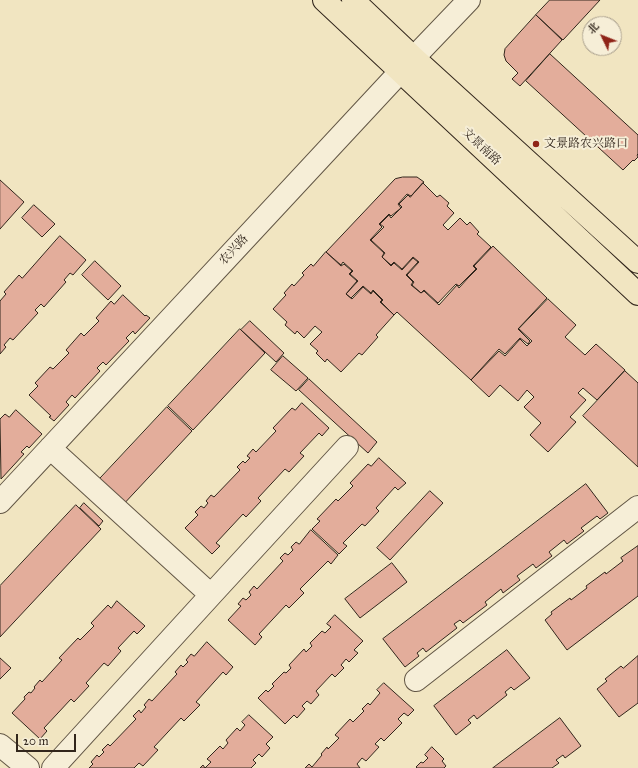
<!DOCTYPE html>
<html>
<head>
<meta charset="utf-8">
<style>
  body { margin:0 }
  #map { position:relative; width:638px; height:768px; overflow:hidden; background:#f1e5c1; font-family:"IM FELL Great Primer","Noto Serif SC",serif }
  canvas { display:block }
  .north { position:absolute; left:582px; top:16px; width:40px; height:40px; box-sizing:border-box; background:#f6eed7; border:1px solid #a89e8c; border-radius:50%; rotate:313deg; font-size:11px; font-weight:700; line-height:16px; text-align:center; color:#32261c }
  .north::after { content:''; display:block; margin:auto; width:14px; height:18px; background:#8f2418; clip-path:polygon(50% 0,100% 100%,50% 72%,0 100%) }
  .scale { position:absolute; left:16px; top:734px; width:60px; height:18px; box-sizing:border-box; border:2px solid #32261c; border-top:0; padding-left:5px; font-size:12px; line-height:14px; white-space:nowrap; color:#32261c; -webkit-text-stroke:3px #f6eed7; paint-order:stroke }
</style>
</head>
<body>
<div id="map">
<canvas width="638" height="768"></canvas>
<div class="north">北</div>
<div class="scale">20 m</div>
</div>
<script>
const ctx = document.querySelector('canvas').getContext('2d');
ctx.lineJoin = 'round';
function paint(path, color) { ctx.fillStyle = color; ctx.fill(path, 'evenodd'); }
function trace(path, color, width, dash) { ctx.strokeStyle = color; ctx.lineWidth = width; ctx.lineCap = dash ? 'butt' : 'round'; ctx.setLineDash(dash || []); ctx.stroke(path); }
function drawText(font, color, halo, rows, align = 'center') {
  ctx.font = font + ' "IM FELL Great Primer","Noto Serif SC",serif'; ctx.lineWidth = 4; ctx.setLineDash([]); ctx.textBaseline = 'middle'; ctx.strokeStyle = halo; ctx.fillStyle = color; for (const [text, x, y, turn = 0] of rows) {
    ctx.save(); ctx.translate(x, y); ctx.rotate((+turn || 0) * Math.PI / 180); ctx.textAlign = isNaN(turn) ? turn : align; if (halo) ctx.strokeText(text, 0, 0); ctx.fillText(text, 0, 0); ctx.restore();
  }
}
const building = new Path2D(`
  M550,0H600L563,40L536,15Z
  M536,15L562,40L520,86L512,79L518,73L506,61L504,55L505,49Z
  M550,54L638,135V154L637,155L638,157L634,161L633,160L623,170L526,81Z
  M403,177H417L424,182L411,196L407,194L398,204L401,208L391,216L389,214L379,224L382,227L370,240L384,253L382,257L391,266L394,263L402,270L413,258L418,262L406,275L413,282L411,285L421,293L424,291L439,305L457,285L459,288L468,278L477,269L474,266L493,246L547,298L518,329L530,341L528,344L520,338L505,354L499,349L471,380L397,312L394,315L381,302L383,300L373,290L371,293L363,286L351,298L346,294L358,281L350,274L353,271L343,262L341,265L326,252L395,179Z
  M0,180L24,202L0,229Z
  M423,183L437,197L440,195L449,203L447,206L454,213L443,225L448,230L460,218L467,225L470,222L479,232L477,234L491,247L473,266L476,269L459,286L456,284L438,303L424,290L421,293L412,285L414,282L407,275L419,262L413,257L402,269L394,262L391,265L382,257L385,253L371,240L384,227L380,224L389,215L391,218L402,207L399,204L408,195L410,197Z
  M34,205L55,224L42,237L22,218Z
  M60,236L86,260L73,275L70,273L64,280L66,282L44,307L41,304L35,310L38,313L13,340L10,338L4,345L6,347L0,354V301L6,294L4,292L19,275L22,278Z
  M326,252L341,266L344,264L352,271L349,274L357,281L346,294L352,299L363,287L371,294L373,291L382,300L380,302L394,315L376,335L378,337L362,355L359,353L341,372L327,359L325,362L316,353L318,351L310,344L322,332L315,326L304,338L297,331L295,334L285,325L287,322L273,309L286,295L284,293L292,284L294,286L304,275L302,273L311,264L313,266Z
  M95,261L121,286L108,300L82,275Z
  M123,295L145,316L146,315L150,318L135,334L133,331L126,338L129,341L106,365L103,362L97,368L100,371L75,398L72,395L66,402L69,405L54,421L49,417L51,416L29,395L38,386L35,383L50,367L53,369L69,353L66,350L81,333L84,336L99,321L96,318L111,301L114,304Z
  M548,299L576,325L565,337L585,355L596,344L625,370L597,400L583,388L578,393L586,400L570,417L576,422L548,452L530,435L541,423L524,407L534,397L527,390L518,401L500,385L489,397L471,380L499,351L505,356L520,339L527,346L532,341L519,329Z
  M250,321L284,353L276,362L241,330Z
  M240,329L265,353L193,430L168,406Z
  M283,356L308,378L296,391L271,370Z
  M625,371L638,383V467L583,416Z
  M309,379L377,442L368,453L299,390Z
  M302,403L329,428L322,436L319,433L300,453L304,456L289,472L285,469L258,498L261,501L246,517L243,514L216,543L220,546L212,554L185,528L198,515L195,512L201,506L204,508L208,503L206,501L211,495L214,497L240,470L237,467L243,461L245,463L250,458L247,456L253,449L256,452L276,431L273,428L292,408L295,410Z
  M167,407L192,431L120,508L95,484Z
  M16,410L42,434L29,448L27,446L21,452L24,454L1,479L0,419L5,414L9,417Z
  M379,458L406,483L398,490L395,487L376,508L379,511L365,526L362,524L343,543L347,546L339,554L312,529L320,521L317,519L336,499L338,501L353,486L350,483L368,464L371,466Z
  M586,484L608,513L600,519L597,516L581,528L584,531L567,544L564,540L549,552L552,556L536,568L533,564L517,576L520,580L503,593L501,589L485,602L487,605L463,623L460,620L454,624L457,628L426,652L423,648L417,653L419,656L405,667L383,639Z
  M430,491L443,503L390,560L377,548Z
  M84,503L103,521L99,526L80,508Z
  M76,505L101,529L0,637V586Z
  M311,530L338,555L331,564L328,561L300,589L304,593L289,608L286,605L259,634L262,637L255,645L228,620L241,606L238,604L243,598L246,600L251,595L249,592L254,586L257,589L283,561L280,558L285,553L288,555L293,550L291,547L296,542L299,544Z
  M638,546V596L567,650L545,620L552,614L551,612L570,598L571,600L587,588L586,586L605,572L606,574L623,561L621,558Z
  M392,563L407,582L360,618L345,599Z
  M117,601L145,626L137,634L134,631L118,648L121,651L108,666L104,663L86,683L89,686L74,702L71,699L44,728L47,731L40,739L12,713L25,699L24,697L29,692L31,693L35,688L34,687L40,680L42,682L62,660L59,658L78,638L80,640L94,626L91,623L108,605L111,608Z
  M335,615L363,641L354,650L358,653L349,662L346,659L341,665L344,668L335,677L332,674L316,691L319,695L311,704L307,701L302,706L305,709L297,718L294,715L285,724L258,698L266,690L268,692L274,686L272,684L284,672L286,673L291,668L289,665L304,649L306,652L312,646L310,643L322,631L325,633L331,627L327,624Z
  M207,642L233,667L226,675L223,672L196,702L200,705L184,721L181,718L154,747L158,750L143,766L139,763L134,768H89L93,764L91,762L97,755L99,757L104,752L102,750L108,744L110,746L136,719L133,716L139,710L141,713L146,707L144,705L149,699L152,701L177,674L175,672L181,665L183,667L188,662L186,660L191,654L194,656Z
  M507,650L530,678L514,690L511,687L505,692L507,695L477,719L474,715L468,720L471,723L456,735L434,706Z
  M638,656V703L619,717L597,689L607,681L605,679L621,666L623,668Z
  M0,658L11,668L0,679Z
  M384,683L414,710L408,716L404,713L398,719L402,723L384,741L381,738L375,744L379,747L366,761L362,758L357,764L360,768H305L309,764L312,767L322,755L321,754L327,747L328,749L339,738L335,735L350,719L353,722L364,711L362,709L368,703L370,705L380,693L377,690Z
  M249,715L273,737L266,744L270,748L262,757L259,754L253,760L256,763L251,768H200L203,765L205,768L211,762L207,759L220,746L223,749L228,743L226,740L237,728L240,731L245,725L242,722Z
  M560,718L581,746L565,758L563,755L556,760L559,763L552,768H493Z
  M432,747L444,759L442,761L446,766L444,768H417L416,767L421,762L423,763L428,758L425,755Z`);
paint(building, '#e3ad9b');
trace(building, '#32261c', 1);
const minor = new Path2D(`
  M50,448L211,595L53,768
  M0,502L400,72L469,0
  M211,595L347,447
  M416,680L638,507
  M0,745L28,768`);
const major = new Path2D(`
  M324,0L638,294
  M353,0L414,58L638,262`);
trace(minor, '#625645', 24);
trace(major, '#32261c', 24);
trace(minor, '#f6eed7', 22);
trace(major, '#f1e5c1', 22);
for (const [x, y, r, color] of [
  [536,144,4,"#8f2418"]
]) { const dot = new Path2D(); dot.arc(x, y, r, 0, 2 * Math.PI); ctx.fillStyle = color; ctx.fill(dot); trace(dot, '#f6eed7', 1.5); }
drawText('12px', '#32261c', '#f6eed7', [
  ["文景路农兴路口",544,144]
], 'left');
drawText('12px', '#32261c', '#f6eed7', [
  ["文景南路",481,147,43],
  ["农兴路",234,250,-47]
]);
</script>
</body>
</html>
